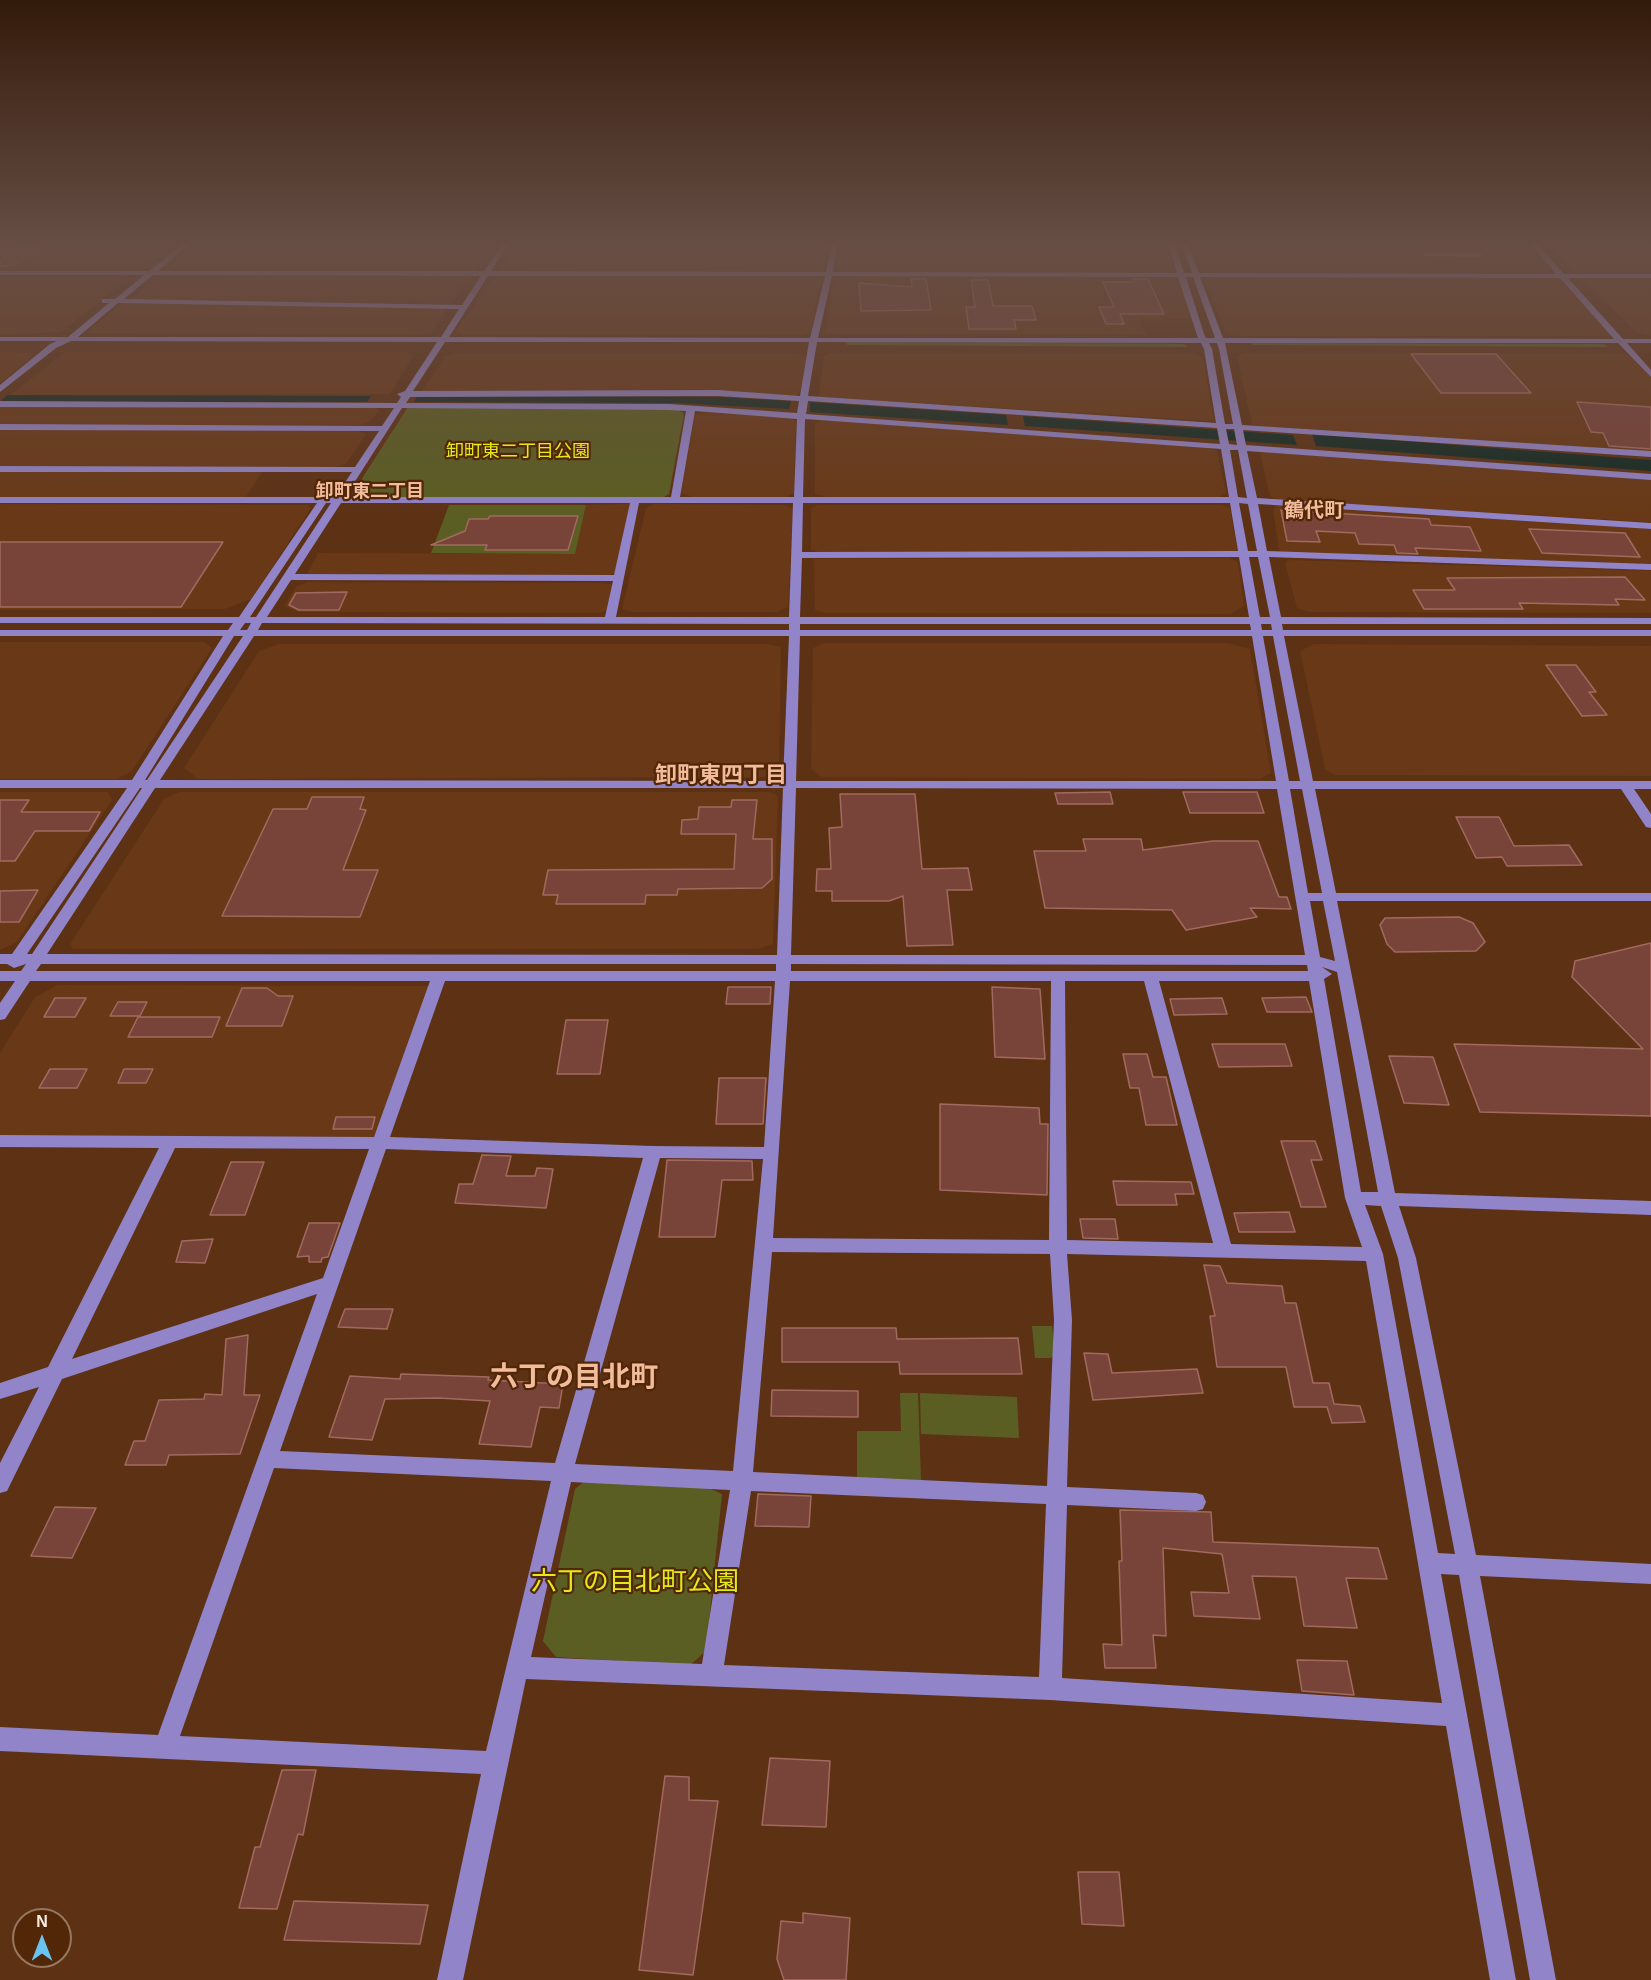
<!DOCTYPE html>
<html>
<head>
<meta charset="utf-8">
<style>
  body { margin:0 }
  #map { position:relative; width:1651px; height:1980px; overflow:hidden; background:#5d3114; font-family:Arial,sans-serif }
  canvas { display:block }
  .north { position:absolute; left:12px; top:1908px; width:60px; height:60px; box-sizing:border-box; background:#512708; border:2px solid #977760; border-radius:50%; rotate:0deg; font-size:16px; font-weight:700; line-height:24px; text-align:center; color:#ffeee4 }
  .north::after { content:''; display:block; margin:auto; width:21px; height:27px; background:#69c4f0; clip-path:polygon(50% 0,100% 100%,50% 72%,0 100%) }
</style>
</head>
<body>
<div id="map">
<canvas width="1651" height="1980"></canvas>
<div class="north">N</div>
</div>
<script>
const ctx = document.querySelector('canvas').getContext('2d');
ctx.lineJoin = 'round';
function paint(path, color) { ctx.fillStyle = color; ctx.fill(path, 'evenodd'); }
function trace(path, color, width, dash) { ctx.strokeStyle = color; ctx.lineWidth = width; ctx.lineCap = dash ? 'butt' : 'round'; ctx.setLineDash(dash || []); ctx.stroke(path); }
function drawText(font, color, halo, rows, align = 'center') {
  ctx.font = font + ' Arial,"Noto Sans JP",sans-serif'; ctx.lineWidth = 4.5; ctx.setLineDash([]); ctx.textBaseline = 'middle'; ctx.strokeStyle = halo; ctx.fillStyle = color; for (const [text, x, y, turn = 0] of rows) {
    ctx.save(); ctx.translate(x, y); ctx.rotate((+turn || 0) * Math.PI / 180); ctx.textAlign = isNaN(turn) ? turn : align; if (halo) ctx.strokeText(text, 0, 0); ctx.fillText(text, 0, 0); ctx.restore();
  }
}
paint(new Path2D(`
  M0,242H176L138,272H0Z
  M199,242H492L473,272H163Z
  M518,242H829L824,272L819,273H498Z
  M841,242H1165L1175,271L1171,273L835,272Z
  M1188,242H1527L1554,272L1208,274L1201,272Z
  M1546,242H1651V274L1576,273Z
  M496,275L822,277L810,333L802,335H465L456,331Z
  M0,276H127L130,278L61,332L0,335Z
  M159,276H470L451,304L130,300Z
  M841,276H1173L1179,278L1192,319H1140L1147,335L825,334L834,278Z
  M1208,277H1553L1560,279L1611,333L1608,336H1236L1226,333L1204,278Z
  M1586,277H1651V336L1637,333L1582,279Z
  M122,303L441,307L447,310L432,332L422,335L86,333Z
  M0,352L36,353L0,383Z
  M66,352H406L413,356L390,394L10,395Z
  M456,353H795L807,356L800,392L795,396L739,392H421L446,356Z
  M830,353H1194L1203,357L1214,421L819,397L824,356Z
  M1243,353H1618L1632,356L1651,377V452L1258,426L1252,424L1237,356Z
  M0,407H375L379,410L370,422L359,425H0Z
  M706,412L790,418L796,421L794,493L786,497H692L681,493L695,415Z
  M822,420L1210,448L1217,451L1226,493L1220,497H827L815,494V423Z
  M0,430H355L366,434L346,464L333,467H0Z
  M1267,451L1651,479V522L1277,500L1270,496L1260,453Z
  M0,472H262L246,497H0Z
  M0,504L307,505L311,508L251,599L225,609L0,610Z
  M628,504L632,507L617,572L610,575L307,574L318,553L574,554L586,505Z
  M655,504L784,505L793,509L788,607L777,612H634L622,609L646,508Z
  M818,505H1221L1230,508L1237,550L1232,553L819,552L811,550V508Z
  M1277,506L1651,529V564L1286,553L1279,550L1273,509Z
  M1229,558L1238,562L1244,606L1230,614L825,613L815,610L814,559Z
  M1288,560L1651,571V613L1310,612L1297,608L1285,563Z
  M307,582L605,583L613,585L609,609L601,613L298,612L284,606L296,587Z
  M0,642H204L212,648L132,771L117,779H0Z
  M824,643H1227L1250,649L1271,773L1260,779L821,777L811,769L813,648Z
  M279,644H767L781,647L779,771L768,777L198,779L184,768L259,651Z
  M1314,644L1651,646V776L1335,775L1325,769L1300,651Z
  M0,792H108L112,800L17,942L0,950Z
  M179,792H770L778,796L773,944L758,949H73L70,944L164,799Z
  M58,985L429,986L378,1138L0,1135V1053L35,997Z`), '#693816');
paint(new Path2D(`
  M846,342L1185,344L1187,347L847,345Z
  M1251,343L1604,344L1607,347L1253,345Z
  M408,407L679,410L684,414L669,494L664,497H356L352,494Z
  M449,505H586L575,554L431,553Z
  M1032,1326H1052L1055,1354L1051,1358H1035Z
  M900,1393H918L921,1480L857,1479V1431H901Z
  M920,1393L1017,1397L1019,1438L921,1434Z
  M585,1481L706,1487L722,1494L706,1651L690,1665L556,1657L543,1641L575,1489Z`), '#5b5e22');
paint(new Path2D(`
  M7,395L371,396L367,402H0Z
  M418,395L720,397L791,401L789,409L674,403L414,402Z
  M810,402L1006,415L1008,425L810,412Z
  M1023,416L1293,435L1297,445L1025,426Z
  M1312,434L1651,460V471L1316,446Z`), '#122a23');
const building = new Path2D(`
  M19,246H39L14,266H0V261Z
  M911,279H926L931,310L861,311L859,283L912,287Z
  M1133,279H1148L1164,314H1120L1124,324H1106L1099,307H1114L1103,282H1134Z
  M971,280H988L993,306H1032L1036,320H1014L1016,329H969L966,307H975Z
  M1411,354H1496L1531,393H1441Z
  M1577,402L1651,407V449L1609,446L1603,433L1591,432Z
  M1281,510L1429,519L1431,525L1470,527L1481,551L1415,548L1418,554L1397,553L1394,545L1359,544L1355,533L1316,531L1320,542L1287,541Z
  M490,516H578L568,550H485L487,545H431L465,531L469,519H488Z
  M1529,529L1625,533L1640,557L1542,553Z
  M0,542H223L181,607H0Z
  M1625,577L1645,600L1615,599L1619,605L1519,603L1523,609H1424L1413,590H1455L1447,578Z
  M347,592L339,610H299L289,605L296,593Z
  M1546,665H1576L1596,692H1589L1607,715L1582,716Z
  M1110,792L1113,804H1058L1055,793Z
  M1183,792H1257L1264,813H1190Z
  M840,794H915L922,869L968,868L972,890H947L953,945L907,946L903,896L889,901H832V891H816L817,869H831L829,828L842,827Z
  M312,797H364L360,809L366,810L343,870H378L360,917L222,916L273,809H307Z
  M0,800H29L21,812H100L89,831H35L15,861H0Z
  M732,800H757L753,839H772V879L762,888L678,889L677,895H646L645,904H556L558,895H543L548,870L734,869L736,834H681L682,820L698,819L699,807H731Z
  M1456,817H1499L1514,846L1569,845L1582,865L1507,866L1502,857L1476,858Z
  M1083,839H1141L1143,850L1213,841H1258L1279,897H1287L1291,909L1250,908L1257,917L1186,930L1172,910L1045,908L1034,851H1086Z
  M38,890L19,922H0V891Z
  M1459,917L1473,923L1485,942L1476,951L1395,952L1387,944L1380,925L1385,918Z
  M1651,943V1116L1480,1112L1454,1044L1643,1049L1572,977L1575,961Z
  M728,987H771L770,1004H726Z
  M992,987L1040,989L1045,1059L995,1057Z
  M242,988H267L278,996H293L282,1026H226Z
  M1306,997L1312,1012H1267L1262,998Z
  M55,998H86L75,1017H44Z
  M1222,998L1227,1014L1174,1015L1170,999Z
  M118,1002H147L140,1016H110Z
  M138,1017H220L212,1037H128Z
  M566,1020H608L600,1074H557Z
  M1212,1044H1285L1292,1066L1219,1067Z
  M1123,1054H1147L1153,1077H1166L1177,1125H1146L1139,1088H1130Z
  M1389,1056L1433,1057L1449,1105L1404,1103Z
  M50,1069H87L77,1088H39Z
  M124,1069H153L146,1083H118Z
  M719,1078H766L763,1124H716Z
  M940,1104L1039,1108L1040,1124H1048L1047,1195L940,1190Z
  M336,1117H375L372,1129H333Z
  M1281,1141H1315L1322,1160H1311L1326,1207H1301Z
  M482,1155L511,1156L506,1176H535L537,1168L553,1169L546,1208L455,1203L459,1184H473Z
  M667,1160L752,1161L753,1180H722L715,1237H659Z
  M231,1162H264L245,1215H210Z
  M1113,1181L1191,1182L1194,1194H1175L1177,1205H1117Z
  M1289,1212L1295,1232H1239L1234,1213Z
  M1080,1219H1115L1118,1239L1083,1238Z
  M309,1223H340L328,1257L322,1258L321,1262H309V1256L297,1257Z
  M213,1239L205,1263L176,1262L182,1241Z
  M1204,1265L1220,1266L1227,1283L1282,1286L1285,1303H1296L1313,1383H1329L1334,1404L1360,1406L1365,1422L1332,1423L1327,1407H1294L1286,1367H1217L1210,1316H1215Z
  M345,1309H393L387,1329L338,1327Z
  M782,1328H896L897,1339L1018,1338L1022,1374H900L899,1362H782Z
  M248,1335L244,1395H260L240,1454L169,1455L166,1465H125L134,1441H145L159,1400L204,1399L205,1394L222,1395L226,1339Z
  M1084,1353L1108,1354L1112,1373L1197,1369L1203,1393L1093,1400Z
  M401,1374L489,1377L488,1380L563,1384L559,1408L540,1407L531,1447L479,1444L490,1401L439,1398L385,1399L372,1440L329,1437L350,1376L400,1379Z
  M772,1390L858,1391V1417L771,1416Z
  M758,1494L811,1496L809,1527L755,1526Z
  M55,1507L96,1508L72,1558L31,1556Z
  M1120,1510L1211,1512L1213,1542L1378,1548L1387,1579L1346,1578L1357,1628L1304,1626L1296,1577L1252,1576L1260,1619L1194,1616L1191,1592L1229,1593L1222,1554L1163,1548L1166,1636L1153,1635L1156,1668H1105L1103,1644L1122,1645L1119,1561H1122Z
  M1297,1660L1347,1661L1354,1695L1302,1691Z
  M770,1758L830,1761L826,1827L762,1825Z
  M282,1770H316L303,1835L298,1834L277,1909L239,1908L255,1847H260Z
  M665,1776L689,1777V1800L718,1801L693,1975L639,1970Z
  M1078,1872H1119L1124,1926L1082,1924Z
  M294,1901L428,1905L420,1944L284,1940Z
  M803,1913L850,1918L846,1980H784L777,1959L781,1921L803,1923Z`);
paint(building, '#784339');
trace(building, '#a26a5f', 1.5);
paint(new Path2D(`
  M185,242H192L158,271H484L504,242H510L491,271L826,272L832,242H838L833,272L1177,273L1168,242H1174L1184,273H1192L1181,242H1187L1199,273L1556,274L1529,242H1535L1564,274H1651V278H1568L1623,339H1651V343H1627L1651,370V377L1618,343H1225L1242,425L1651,451V457L1243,430L1246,445L1651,474V480L1247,451L1257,498L1651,523V529L1258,504L1267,551L1651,564V570L1269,557L1281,617L1651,618V624H1282L1283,630H1651V636H1284L1313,781H1651V789H1634L1651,814V828L1646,827L1621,789H1315L1336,893H1651V901H1337L1395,1193L1651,1201V1215L1399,1206L1416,1258L1476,1555L1651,1564V1584L1480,1576L1556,1980H1530L1459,1575L1441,1574L1516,1980H1490L1446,1726L1050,1700L526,1679L463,1980H437L481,1774L0,1751V1727L158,1735L317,1294L62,1379L7,1491L0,1493V1463L39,1387L0,1399V1383L48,1367L159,1148L0,1147V1135L374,1137L430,981H30L5,1019L0,1020V1003L15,981H0V971H21L26,964L14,968L7,964H0V954H12L127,788H0V780H132L223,636H0V630H228L233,623H0V617H239L317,503H0V497H321L327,492L332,495L330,497H335L352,472H0V466L355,467L379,431L0,430V424L382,426L394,408L0,407V401L397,403L401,397L397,394L405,391L437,342L71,341L56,348L0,392V385L50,344L57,341H0V337H68L109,303H102V299H115L144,275H0V271H149ZM153,275L481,276L462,305L124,299ZM488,276H825L810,338L449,337ZM832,276L1178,277L1198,338H818ZM1186,277H1193L1215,338H1206L1204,334ZM1200,277L1560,278L1614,339L1223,338ZM118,303L459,309L441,337H78ZM445,342H809L800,396L718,390L413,391ZM817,342L1201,343L1204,349L1216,423L808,396ZM1209,343H1217L1219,349L1233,424H1225L1212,349ZM718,396L799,401L797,413L669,404L406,403L410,397ZM808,401L1217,428L1220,444L806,414ZM402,408L669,410L686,411L671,497H345ZM695,411L797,419L794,497H680ZM805,419L1221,449L1229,497H803ZM1226,429H1234L1237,445L1229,444ZM1230,450H1238L1247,498L1238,497ZM326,503H331L256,617H250ZM341,503H630L614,575L295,574ZM639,503H793L789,617H616ZM803,503H1230L1238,551L802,552ZM1239,503L1248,504L1257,551H1248ZM1239,557L1249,617H800L802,558ZM1249,557H1258L1270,617H1260ZM291,580L613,581L605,617H267ZM245,623H251L247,630H240ZM262,623L789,624V630H258ZM800,624H1250L1251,630H800ZM1261,624H1271L1272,630H1262ZM234,636H243L147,780H145ZM254,636H789L783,781L160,780ZM800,636H1252L1276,781H796ZM1263,636H1273L1300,781H1289ZM140,788H142L32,954H27ZM155,788H783L777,955L47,954ZM796,788L1277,789L1305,955H791ZM1290,789H1302L1322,893H1308ZM1310,901H1323L1335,961L1320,957ZM41,964H776V971H36ZM791,964L1307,965L1308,971H791ZM1322,967L1337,972L1378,1192H1361L1324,979L1332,974ZM445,981H775L764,1147L653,1146L390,1137ZM790,981H1051L1049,1240L773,1238ZM1065,981H1144L1213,1243L1067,1240ZM1159,981H1309L1345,1198L1362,1247L1231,1244ZM175,1148L369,1149L323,1278L72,1359ZM386,1149L643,1158L555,1463L280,1451ZM660,1158L763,1159L733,1471L575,1464ZM1365,1205L1381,1206L1398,1258L1455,1554L1438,1553L1383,1254ZM772,1252L1050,1254L1054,1320L1047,1486L753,1472ZM1067,1254L1366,1261L1442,1703L1062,1678L1067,1505L1196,1511L1203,1509L1206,1502L1203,1495L1196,1493L1067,1487L1072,1320ZM274,1468L551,1481L486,1751L180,1736ZM571,1482L730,1490L702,1664L531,1657ZM751,1491L1046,1504L1039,1677L724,1665Z
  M1425,253H1479L1483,255L1479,257L1423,256Z`), '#9184c9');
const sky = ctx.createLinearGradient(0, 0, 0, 519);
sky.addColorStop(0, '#331b0b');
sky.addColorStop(0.47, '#674e45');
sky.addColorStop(1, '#674e4500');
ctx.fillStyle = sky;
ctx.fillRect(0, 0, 1651, 519);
drawText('18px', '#e3ea1a', '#512708', [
  ["卸町東二丁目公園",518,452]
]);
drawText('bold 18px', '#f1bb9c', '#512708', [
  ["卸町東二丁目",370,492]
]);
drawText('bold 20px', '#f1bb9c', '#512708', [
  ["鶴代町",1314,511]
]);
drawText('bold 22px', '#f1bb9c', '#512708', [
  ["卸町東四丁目",721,776]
]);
drawText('26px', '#e3ea1a', '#512708', [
  ["六丁の目北町公園",635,1583]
]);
drawText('bold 28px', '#f1bb9c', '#512708', [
  ["六丁の目北町",574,1378]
]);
</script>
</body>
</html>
